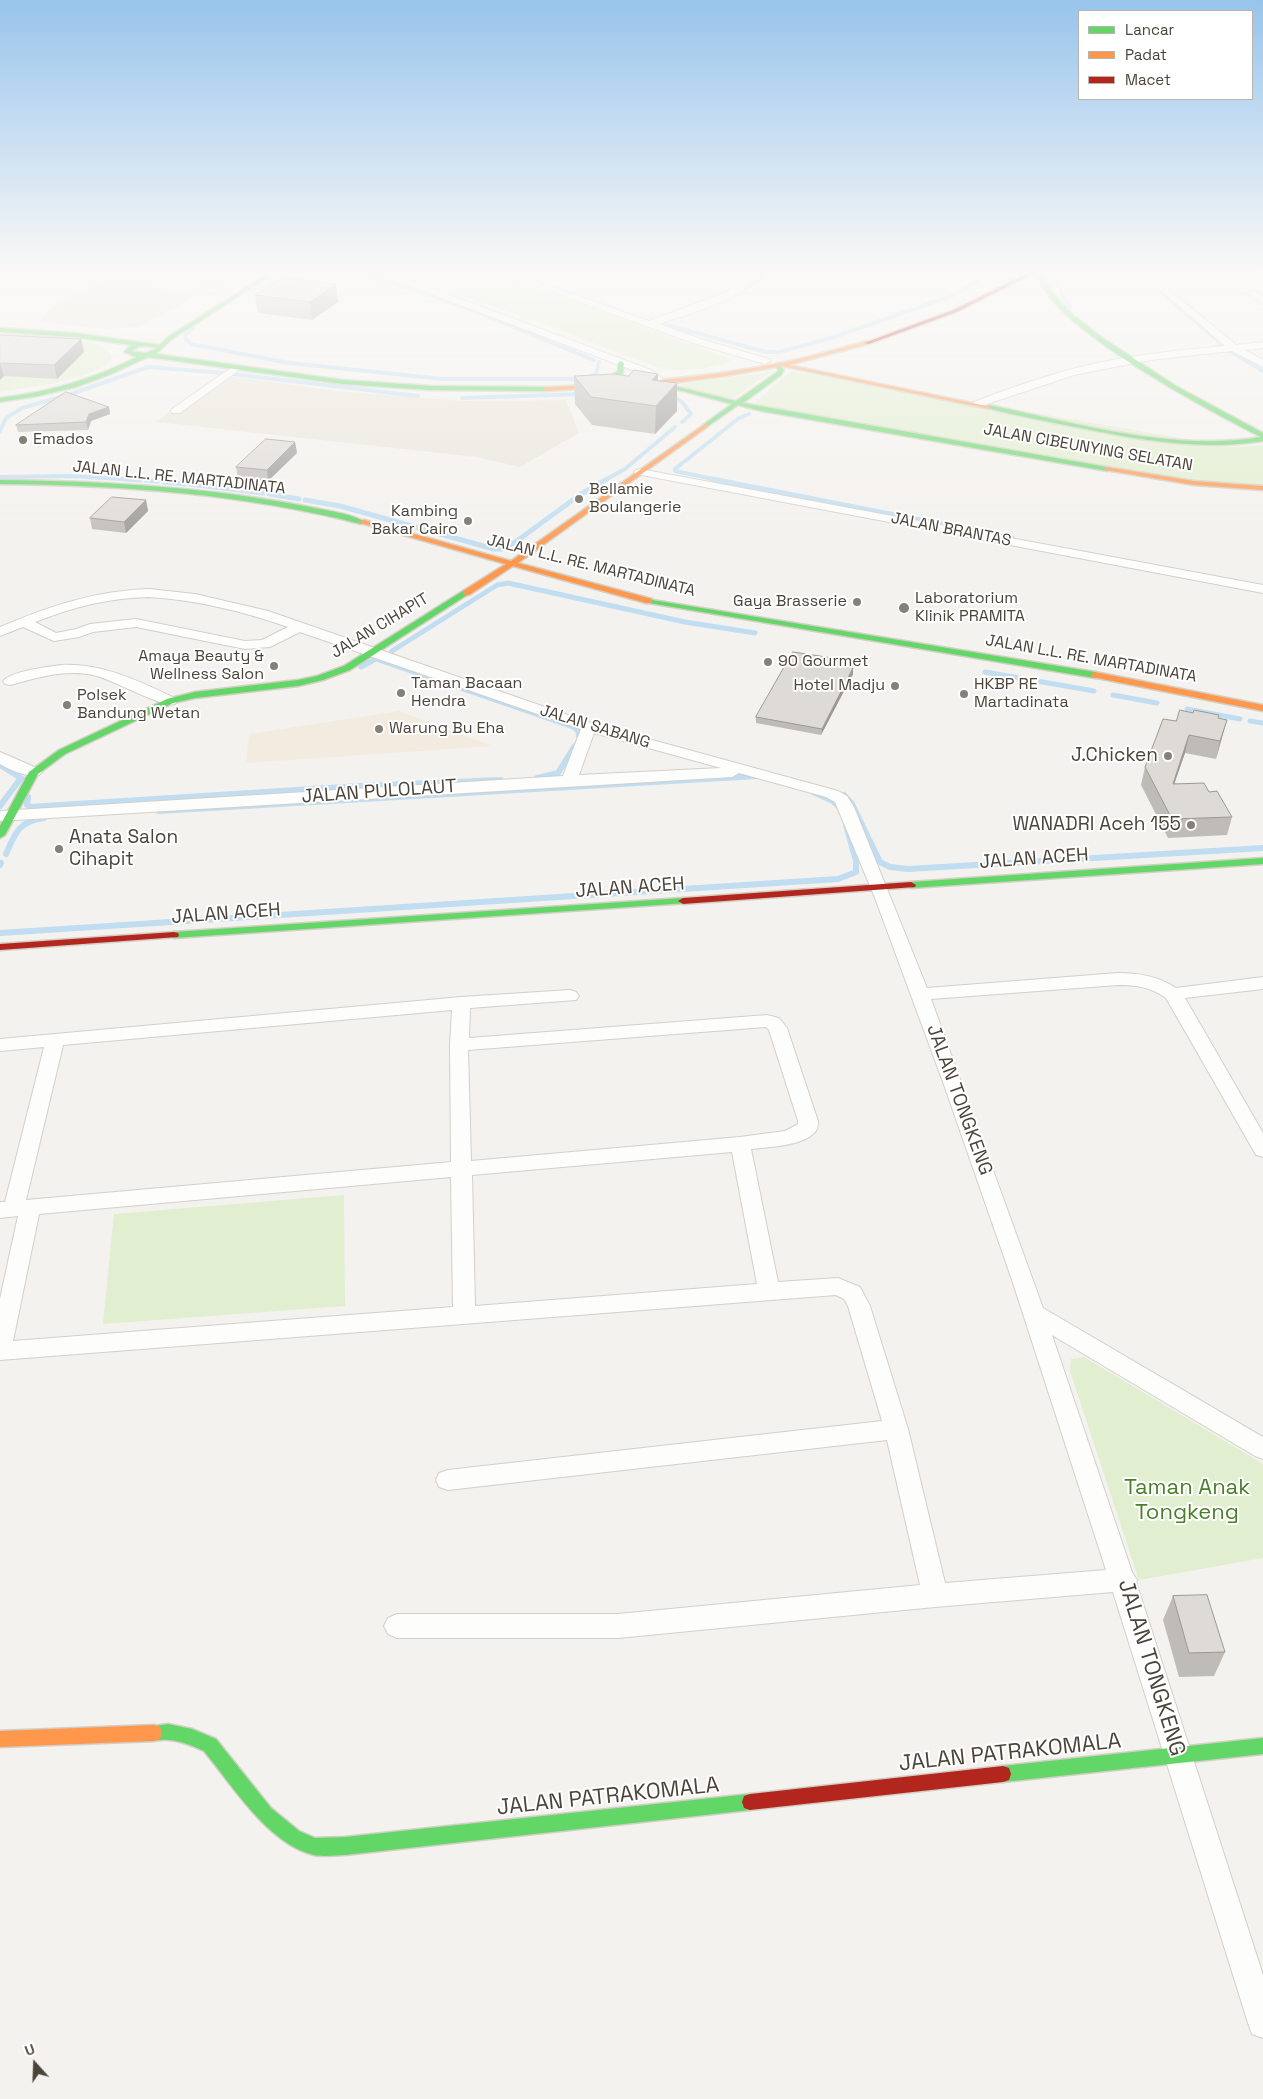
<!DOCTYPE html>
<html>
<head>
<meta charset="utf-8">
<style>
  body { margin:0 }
  #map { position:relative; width:1263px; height:2099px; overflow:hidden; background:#f4f2ee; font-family:"Space Grotesk",sans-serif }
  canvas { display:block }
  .legend { position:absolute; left:1078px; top:10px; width:175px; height:90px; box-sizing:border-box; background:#fff; border:1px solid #b7b4b0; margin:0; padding:6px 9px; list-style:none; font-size:15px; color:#4b4439 }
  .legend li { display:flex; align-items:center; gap:10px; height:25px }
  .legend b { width:25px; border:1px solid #b7b4b0 }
  .north { position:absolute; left:10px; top:2039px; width:50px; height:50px; -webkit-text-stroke:4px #fff; paint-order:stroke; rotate:340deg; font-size:14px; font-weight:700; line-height:20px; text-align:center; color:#4b4439 }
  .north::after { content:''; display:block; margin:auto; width:18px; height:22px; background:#4b4439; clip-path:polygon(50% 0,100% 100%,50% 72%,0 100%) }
</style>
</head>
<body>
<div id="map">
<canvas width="1263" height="2099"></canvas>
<ul class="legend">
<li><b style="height:6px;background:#63d668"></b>Lancar</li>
<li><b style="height:6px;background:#ff974d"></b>Padat</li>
<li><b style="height:6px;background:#b3261e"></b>Macet</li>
</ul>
<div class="north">U</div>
</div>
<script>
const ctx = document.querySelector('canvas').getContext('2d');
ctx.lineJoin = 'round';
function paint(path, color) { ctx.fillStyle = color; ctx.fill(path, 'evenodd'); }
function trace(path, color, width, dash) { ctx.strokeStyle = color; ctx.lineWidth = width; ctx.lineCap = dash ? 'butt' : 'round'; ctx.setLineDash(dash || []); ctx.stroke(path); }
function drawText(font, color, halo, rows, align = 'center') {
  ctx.font = font + ' "Space Grotesk",sans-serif'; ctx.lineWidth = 4; ctx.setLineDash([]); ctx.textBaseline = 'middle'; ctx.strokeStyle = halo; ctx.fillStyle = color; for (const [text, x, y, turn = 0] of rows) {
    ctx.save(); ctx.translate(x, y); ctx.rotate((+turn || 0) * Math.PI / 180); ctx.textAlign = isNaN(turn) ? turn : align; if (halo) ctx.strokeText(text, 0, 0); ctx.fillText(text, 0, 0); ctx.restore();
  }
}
paint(new Path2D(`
  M399,711L493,746L246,763L249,734Z`), '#f3ebdf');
paint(new Path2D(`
  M224,272L230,273L232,277L139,327L106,329L39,322L48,309L115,273Z
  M228,376L338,391L463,401L566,400L579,433L520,467L476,457L157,422L169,412L176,413Z`), '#eae5da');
paint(new Path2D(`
  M426,271H483L585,305L734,361L706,368L678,370L656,367L536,321L428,285L417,276Z
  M166,275L203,285L180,294L143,283Z
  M0,333C23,335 103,333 112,357C104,378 22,389 0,392Z
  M792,371L1233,447L1263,445V486L1195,481L753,405L782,378Z
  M771,372L731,400L682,387V384Z
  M344,1195L345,1306L103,1324L114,1214Z
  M1084,1357L1263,1464V1558L1139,1580L1070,1371L1071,1359Z`), '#e1eecf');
trace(new Path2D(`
  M308,271C327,273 346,274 365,277C444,294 519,330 594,360
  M1061,271L1054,276L1069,308
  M1180,271L1242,274
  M252,291L294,271
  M1161,292L1223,345L1213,348
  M731,296L760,280L761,271
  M672,319L664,322V324L766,352H780L834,337L954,295L978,281L985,271
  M193,328L186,334L185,338L191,344L289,363L443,379H576
  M1222,351H1230L1263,371
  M232,374L418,396
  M586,378L596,374L599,362
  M669,395L682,402L691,414L682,422
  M462,398L584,394
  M0,431L6,418L22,408L71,394L148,367L225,373
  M0,477L69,476L140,480
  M146,480H150
  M605,480L625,469L675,427
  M718,480L675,471V469L739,418L749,414`), '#c0ddf1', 4);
trace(new Path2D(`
  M125,479L140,480
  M712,479L1012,538
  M146,480L157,481
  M164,482L185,484
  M190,484L263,493
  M269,494L299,499
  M305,500L340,506L494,549H502L514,543L581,494L607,479
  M394,657L390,655L392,651L497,585L508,583L685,622L755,633
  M361,667L376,659L573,727L578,731L579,740L574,748
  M985,672L1094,691
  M1113,695L1157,703
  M1187,709L1240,719
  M1250,721L1263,723`), '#c0ddf1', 5);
trace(new Path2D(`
  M0,765L21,778L0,806
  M537,778L558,773L574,747
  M813,792L833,801L842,810
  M844,795L852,804L880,862L890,867L908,869L1263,848
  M28,797L27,805L29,807L360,786L501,780
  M159,811L757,776
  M6,854C15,833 19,821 44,818
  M0,865L1,863
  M0,933L838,879L856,872V861L846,825`), '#c0ddf1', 6);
const street = new Path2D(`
  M361,271H379L394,274L651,370L662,378L661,380H653L643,374L389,278L363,273Z
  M495,271H508L649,321L721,294L747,278L753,271H762C743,301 691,313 659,324L701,339L769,359L770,361L765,364L693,343Z
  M1167,288L1236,345L1263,342V348L1245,350L1263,360V367L1232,351L1150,360L1074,375L978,407L973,404L974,402C1010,388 1047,375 1084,366C1130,355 1178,350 1225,346L1164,293V289Z
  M1253,290L1263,296V304L1250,295L1248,293Z
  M235,365L240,368L239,370L180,413H172L171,411L172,409Z
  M640,469L1263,585V593L636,474L634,472L636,470Z
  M149,589L195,594L268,611L594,724L838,791L847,796L854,807L927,988L1118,973C1139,973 1158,976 1176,988L1263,977V989L1185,998L1263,1133V1157L1256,1155L1166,998C1150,987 1137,985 1118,985L931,999L1043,1308L1263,1437V1459L1255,1456L1052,1335L1132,1572L1137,1580L1136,1582L1263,1975V2038L1252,2034L1248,2023L1113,1592L935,1607L618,1638H397L388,1634L384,1626L388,1618L397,1614H618L920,1585L887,1440L448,1490L439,1487L436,1480L439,1473L448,1470L882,1421L848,1306L844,1299L836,1295L0,1360V1299L18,1216L0,1218V1202H5L44,1047L0,1051V1039L461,997L570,990L576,992L579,996L576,1000L470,1008L469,1038L767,1015L779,1018L787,1028L818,1121C818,1125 818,1129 815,1132C803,1146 769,1147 751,1149L778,1282L838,1278L860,1287L870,1306L908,1429L945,1583L1106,1570L1012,1280L943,1082L875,898L835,802L826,797L739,773L732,777L0,821V811L563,776L581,729L300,632L270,647L245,649L136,627L93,632L79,637L54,641L23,627L0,636V627C50,606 94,591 149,589ZM149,597C197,600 242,611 288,627L262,640L245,641L136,619L90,624L76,629L56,633L35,622C73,607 108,598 149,597ZM594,733L721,768L579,775ZM452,1010L450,1045L451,1162L26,1200L63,1045ZM766,1027L769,1030L798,1121V1124L785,1131L740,1137L471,1161L468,1050ZM732,1152L757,1284L475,1306L472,1175ZM451,1177L453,1307L13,1341L39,1214Z
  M61,665C103,663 138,681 175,698L177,701L175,704C161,708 113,679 93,675C64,669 37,678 10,685L5,684L3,681C11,671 48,667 61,665Z
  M0,752L39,769L42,772L39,775C28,778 10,770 0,764Z`);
const fast = new Path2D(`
  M272,271H278L172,339L156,354L343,380L430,386L546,387L549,389L546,391L430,390L343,384L148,357L111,374L76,387L38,396L0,402V398C49,392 94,379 137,357L124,352L131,345L74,337L0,332V328L74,333L160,345L168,337ZM147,346L157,348L146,353L131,351L139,347Z
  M1037,271H1041L1052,292L1073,315L1104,339L1176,386L1263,433V441C1202,451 1141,440 1081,428C1049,422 1018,416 987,408V406L989,405C1076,423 1172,452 1261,437C1214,413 1041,323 1037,271Z
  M621,361L624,363L623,373L613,379L590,384V382L609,377L618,371V363Z
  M778,363L784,370L781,375L743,403L1107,467L1110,469L1107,471L761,411L738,405L705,428L703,427V425L732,404L663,386L666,384L736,401L776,373L778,370L775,365Z
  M0,480C103,481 209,487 310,507C325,510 353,514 365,522L361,524C244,494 121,485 0,484Z
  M463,591L470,593L350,670L323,680L298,686L195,698L173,703L65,754L38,774L5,835L0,838V826L29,772L59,750L167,699L195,692L298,680L317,676L344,666Z
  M646,599L1095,672L1099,675L1095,678L649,603H646Z
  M1263,858V864L911,888L906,885L911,882Z
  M683,898L687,899L688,901L687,903L174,938L169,935L174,932Z
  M168,1724L192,1729L216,1739L271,1808L299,1831L315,1838L345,1837L750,1794L756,1796L758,1802L756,1808L750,1810L345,1855C336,1855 323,1857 314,1855C269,1845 232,1785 204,1751C193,1746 181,1741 169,1740C161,1739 155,1742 148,1739L146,1733L148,1727Z
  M1263,1738V1754L1003,1782L997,1780L995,1774L997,1768L1003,1766Z`);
const slow = new Path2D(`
  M1234,271H1263V275L1237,273Z
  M867,341L869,342V344L789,365L992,407L989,409L782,366L726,376L666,384L546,391L543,389L546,387C626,384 707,378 785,362C813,356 840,348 867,341Z
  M705,424L707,425V427L518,563L652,599V603H646L513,566L469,595H463V591L506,564L357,522L364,520L511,561Z
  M1107,467L1194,481L1263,486V490L1194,485L1105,470L1104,469Z
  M1095,672L1263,705V711L1092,677V673Z
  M154,1725L160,1727L162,1733L160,1739L154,1741L0,1747V1731Z`);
const jam = new Path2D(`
  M1032,271L1037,272L957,312L869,344L864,343L953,310Z
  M911,882L916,885L915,887L683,904L678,901L683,898Z
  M174,932L178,933L179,935L178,937L0,950V944Z
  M1003,1766L1009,1768L1011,1774L1009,1780L1003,1782L750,1810L744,1808L742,1802L744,1796L750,1794Z`);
trace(street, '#d2d0cb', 2);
trace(fast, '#d3cfc5', 3);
trace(slow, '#d3cfc5', 3);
trace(jam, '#d3cfc5', 3);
paint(street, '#fdfdfc');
paint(fast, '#63d668');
paint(slow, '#ff974d');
paint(jam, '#b3261e');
paint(new Path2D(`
  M255,295L338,302L312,320L258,313Z
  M0,335L81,339L84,352L57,379L4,376L0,380Z
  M574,376L658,380L677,411L655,434L592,425L575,404Z
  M109,407L110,414L91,421L88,430L18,432L16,425Z
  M295,442L297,453L268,481L238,478L236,467Z
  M146,500L148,511L126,533L92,529L90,518Z
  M846,660L845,663L848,667L853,668V674L821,735L756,723V717Z
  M1218,718L1227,720L1216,759L1185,753L1174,783L1209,792L1232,817L1227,835L1168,838L1141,785L1145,767L1176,721Z
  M1173,1596L1225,1652L1214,1676L1179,1677L1163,1620Z`), '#bfbcb8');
paint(new Path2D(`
  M336,284L338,302L312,320L310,302Z
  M81,339L84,352L57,379L54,365Z
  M0,363L4,376L0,380Z
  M658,374V401L652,380Z
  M677,383V411L655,434L656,406Z
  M109,407L110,414L91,421L88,430L86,422L89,414Z
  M295,442L297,453L268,481L267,470Z
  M146,500L148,511L126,533L124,522Z
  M853,668V674L821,735L822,729Z
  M1227,720L1222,737L1216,759L1220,741Z
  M1189,735L1185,753L1168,802L1173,784Z`), '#9b9996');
const building = new Path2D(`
  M283,278L336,284L310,302L255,295Z
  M0,335L81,339L54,365L0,363Z
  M634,370L658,374L652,380L677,383L656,406L591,397L574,376L614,374L628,376Z
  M66,392L109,407L89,414L86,422L16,425Z
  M266,439L295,442L267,470L236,467Z
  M112,497L146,500L124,522L90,518Z
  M793,652L846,660L844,663L848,664L847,667L853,668L822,729L756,717Z
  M1180,710L1193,713L1194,710L1219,715L1218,718L1227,720L1220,741L1189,735L1173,784L1204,783L1209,792L1217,791L1232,817L1172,819L1145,767L1163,719L1176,721Z
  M1207,1595L1225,1652L1189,1653L1173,1596Z`);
paint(building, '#dedbd6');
trace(building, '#9b9996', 1);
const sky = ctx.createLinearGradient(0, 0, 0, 565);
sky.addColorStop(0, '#98c4ec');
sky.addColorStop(0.48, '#faf9f7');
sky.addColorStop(1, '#faf9f700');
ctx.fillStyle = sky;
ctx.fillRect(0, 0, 1263, 565);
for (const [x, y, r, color] of [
  [23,440,5,"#868178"],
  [579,499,5,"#868178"],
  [468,521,5,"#868178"],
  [857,602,5,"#868178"],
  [904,608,6,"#868178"],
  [768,662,5,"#868178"],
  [274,666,5,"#868178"],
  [895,686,5,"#868178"],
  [401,693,5,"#868178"],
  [964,694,5,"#868178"],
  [67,705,5,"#868178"],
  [379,729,5,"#868178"],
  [1168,756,5,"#868178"],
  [1191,825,5,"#868178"],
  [59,849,5,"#868178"]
]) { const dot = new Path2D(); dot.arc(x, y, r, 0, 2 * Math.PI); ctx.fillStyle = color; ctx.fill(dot); trace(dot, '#fff', 2); }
drawText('16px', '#4b4439', '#fff', [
  ["Emados",33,440],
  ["Bellamie",589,490],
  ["Boulangerie",589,508],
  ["Kambing",458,512,"right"],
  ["Bakar Cairo",458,530,"right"],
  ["Laboratorium",915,599],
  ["Klinik PRAMITA",915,617],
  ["Gaya Brasserie",847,602,"right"],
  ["Amaya Beauty &",264,657,"right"],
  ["Wellness Salon",264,675,"right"],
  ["90 Gourmet",778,662],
  ["Taman Bacaan",411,684],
  ["Hendra",411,702],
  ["HKBP RE",974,685],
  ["Martadinata",974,703],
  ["Hotel Madju",885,686,"right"],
  ["Polsek",77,696],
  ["Bandung Wetan",77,714],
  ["Warung Bu Eha",389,729]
], 'left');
drawText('16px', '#4b4439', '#fff', [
  ["JALAN CIBEUNYING SELATAN",1088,448,10],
  ["JALAN L.L. RE. MARTADINATA",179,478,6],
  ["JALAN BRANTAS",951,530,11],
  ["JALAN L.L. RE. MARTADINATA",591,566,14],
  ["JALAN CIHAPIT",380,626,-31],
  ["JALAN L.L. RE. MARTADINATA",1091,659,10],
  ["JALAN SABANG",595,727,17]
]);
drawText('19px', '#4b4439', '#fff', [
  ["J.Chicken",1158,756],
  ["WANADRI Aceh 155",1181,825],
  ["Anata Salon",69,838,"left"],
  ["Cihapit",69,860,"left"]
], 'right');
drawText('19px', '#4b4439', '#fff', [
  ["JALAN PULOLAUT",379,792,-4],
  ["JALAN ACEH",1034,859,-4],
  ["JALAN ACEH",630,888,-4],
  ["JALAN ACEH",226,914,-4],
  ["JALAN TONGKENG",959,1100,70]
]);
drawText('22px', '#4a7f2a', '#fff', [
  ["Taman Anak",1187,1488],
  ["Tongkeng",1187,1513]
]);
drawText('22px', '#4b4439', '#fff', [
  ["JALAN TONGKENG",1151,1668,73],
  ["JALAN PATRAKOMALA",1010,1753,-6],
  ["JALAN PATRAKOMALA",608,1797,-6]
]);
</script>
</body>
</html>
